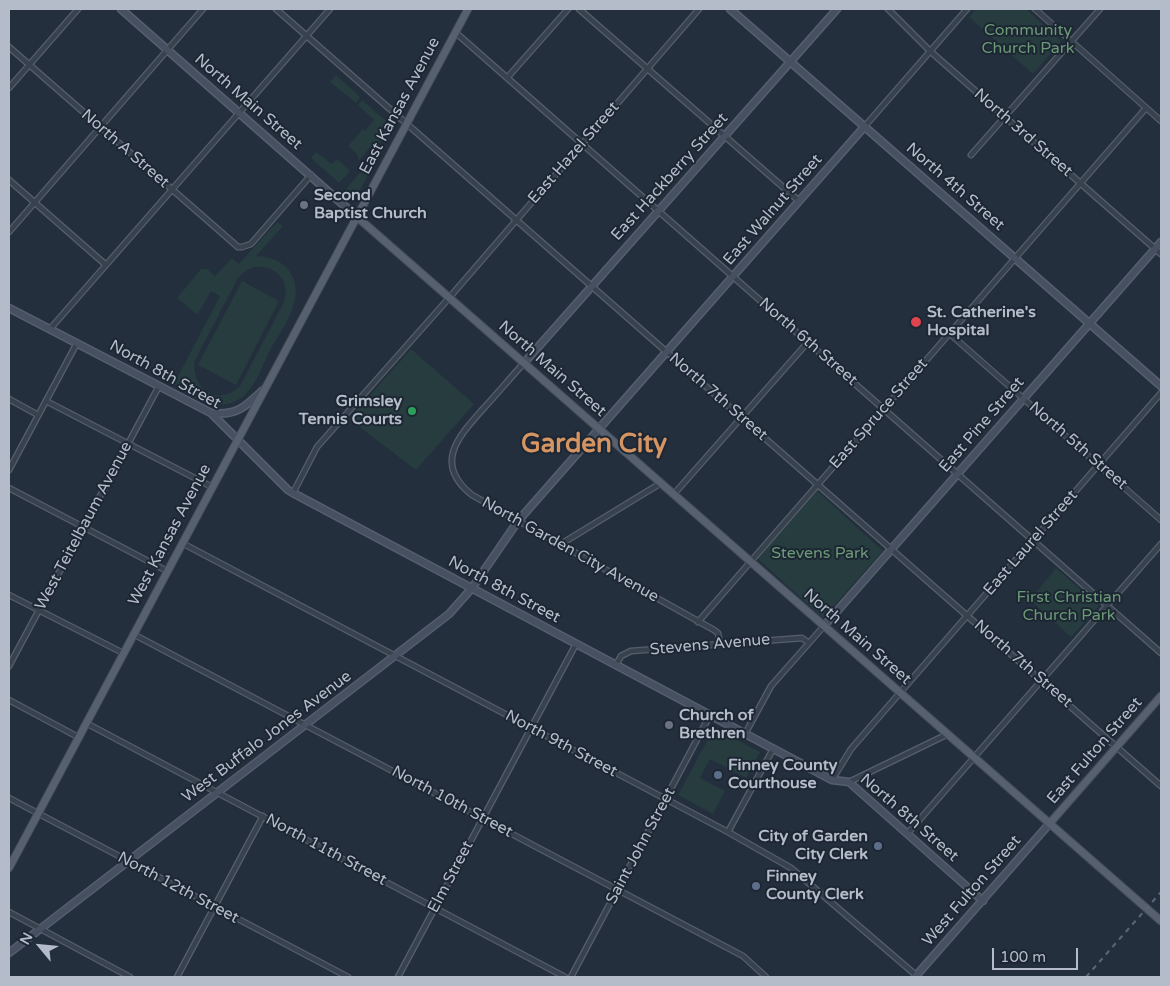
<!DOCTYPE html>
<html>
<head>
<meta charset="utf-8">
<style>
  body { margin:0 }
  #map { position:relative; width:1170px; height:986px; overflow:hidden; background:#242f3e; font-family:"Varela Round",sans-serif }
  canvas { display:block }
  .frame { position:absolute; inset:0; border:10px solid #b4bcc9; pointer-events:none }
  .north { position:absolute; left:15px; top:921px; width:50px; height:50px; -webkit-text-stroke:4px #1d2633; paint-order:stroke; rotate:298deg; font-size:14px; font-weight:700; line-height:20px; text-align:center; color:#b4bcc9 }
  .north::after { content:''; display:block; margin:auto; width:18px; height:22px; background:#b4bcc9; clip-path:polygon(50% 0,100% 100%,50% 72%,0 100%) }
  .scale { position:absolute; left:992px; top:948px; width:86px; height:22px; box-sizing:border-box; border:2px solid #b4bcc9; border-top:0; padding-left:6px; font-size:15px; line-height:18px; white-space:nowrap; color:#b4bcc9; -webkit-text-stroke:4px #1d2633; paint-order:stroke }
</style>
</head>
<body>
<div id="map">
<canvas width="1170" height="986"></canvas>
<div class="frame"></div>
<div class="north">N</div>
<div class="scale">100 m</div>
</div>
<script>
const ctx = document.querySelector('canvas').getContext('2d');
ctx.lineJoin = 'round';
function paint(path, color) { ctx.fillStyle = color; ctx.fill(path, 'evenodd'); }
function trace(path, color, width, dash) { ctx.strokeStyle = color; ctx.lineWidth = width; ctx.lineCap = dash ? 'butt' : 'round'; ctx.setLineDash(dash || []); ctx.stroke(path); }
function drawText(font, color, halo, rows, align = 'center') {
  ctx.font = font + ' "Varela Round",sans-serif'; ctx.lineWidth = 4; ctx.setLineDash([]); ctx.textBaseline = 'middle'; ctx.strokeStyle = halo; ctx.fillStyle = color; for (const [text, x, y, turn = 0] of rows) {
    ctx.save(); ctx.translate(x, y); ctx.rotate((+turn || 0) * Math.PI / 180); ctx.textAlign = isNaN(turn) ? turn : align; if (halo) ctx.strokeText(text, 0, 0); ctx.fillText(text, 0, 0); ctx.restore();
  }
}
paint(new Path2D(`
  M976,9H1026L1061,41L1060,43L1033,74L969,17Z
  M336,75L360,97L356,103L330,82Z
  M362,100L393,127L387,139L369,148L359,161L357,154L348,146L363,129L365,131L374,120L358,105Z
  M316,152L332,164L337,159L350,171L339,183L311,158Z
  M380,152L357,196H354L346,189L375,155Z
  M277,222L283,226L256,256C267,256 278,259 287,268C310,294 282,328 269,352C262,367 255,388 241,398C220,413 194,401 185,378L180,387L174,384L220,296L211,291L198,314L195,313L177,298L201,269H207L215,276L232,258L239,264ZM255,267C276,265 291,282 284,302L240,386C218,408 190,388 195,360L238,278L247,270Z
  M242,281L279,301L236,385L198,365Z
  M411,349L474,404L416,470L349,419Z
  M817,491L883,551L823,618L757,558Z
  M1056,568L1099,606L1071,637L1030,600Z
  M714,728L760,752L746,778L710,759L700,778L725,791L713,814L678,795Z`), '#263c3f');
const street = new Path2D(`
  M276,9L1161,786
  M579,9L799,201
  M888,9L930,51L1161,254
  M1035,9L1161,121
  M455,32L1161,653
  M9,47L238,247H242L251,244L311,175
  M507,78L568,9
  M9,88L78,9
  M865,126L967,9
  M971,155L1100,9
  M9,180L106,265
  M9,232L203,9
  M50,329L330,9
  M949,333L1161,520
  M524,363C510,378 497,394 483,409C458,437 433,464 472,495L714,630L718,633L720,644
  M9,399L38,415
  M46,401L212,487
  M9,470L77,343
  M9,488L167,571
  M293,493L317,447L449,298L699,9
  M674,494L808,342
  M182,543L728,832L791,868L917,976
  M561,544L661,483
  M9,595L123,653
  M698,622L1146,108
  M133,634L743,956L766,977
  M616,665L621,656L631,651L802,638L809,643
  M9,666L159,386
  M9,700L78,737
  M86,723L565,977
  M745,734L771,686L824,626
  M832,780L851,749L1161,393
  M849,782L948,734
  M9,798L348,977
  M728,832L773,749
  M907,834L1161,544
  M9,912L130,977
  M177,977L263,816
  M398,977L576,644
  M571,977L710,715`);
const secondary = new Path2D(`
  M121,9L356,216
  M730,9L1161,386
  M9,308L211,413L288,490L293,493L832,780L849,782L983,901
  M524,363L837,9
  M211,413C237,416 245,407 263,390
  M824,626L1161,242
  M9,953L449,614L472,588L518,521L865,126
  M915,977L1050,823`);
const primary = new Path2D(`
  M356,216L1161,921
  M1050,823L1161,696
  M9,868L468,9`);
trace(street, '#565f6c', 7);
trace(secondary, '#565f6c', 9);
trace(primary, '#414a57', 9);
trace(street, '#38414e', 4.5);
trace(secondary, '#465061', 6);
trace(primary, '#56606e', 7);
trace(new Path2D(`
  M1086,977L1161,892`), '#5a6575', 2, [5, 5]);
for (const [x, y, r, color] of [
  [304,205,5,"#6b7280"],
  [916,322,6,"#e0444e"],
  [412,411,5,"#2e9e5b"],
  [669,725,5,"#6b7280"],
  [718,775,5,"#5c6f8a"],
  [878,846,5,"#5c6f8a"],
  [756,886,5,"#5c6f8a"]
]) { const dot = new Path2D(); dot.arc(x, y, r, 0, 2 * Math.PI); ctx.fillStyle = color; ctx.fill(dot); trace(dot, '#1d2633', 2); }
drawText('16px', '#6b9a76', '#1d2633', [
  ["Community",1028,31],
  ["Church Park",1028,49],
  ["Stevens Park",820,554],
  ["First Christian",1069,598],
  ["Church Park",1069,616]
]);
drawText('16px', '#b4bcc9', '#1d2633', [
  ["North Main Street",248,102,41],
  ["East Kansas Avenue",400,106,-62],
  ["North 3rd Street",1023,133,41],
  ["North A Street",125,149,41],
  ["East Hazel Street",574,153,-49],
  ["East Hackberry Street",670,177,-48],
  ["North 4th Street",955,187,41],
  ["East Walnut Street",773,210,-49],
  ["North 6th Street",808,342,41],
  ["North Main Street",552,369,41],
  ["North 8th Street",165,375,29],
  ["North 7th Street",718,397,41],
  ["East Spruce Street",879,414,-49],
  ["East Pine Street",982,425,-49],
  ["North 5th Street",1078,446,41],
  ["West Teitelbaum Avenue",84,526,-62],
  ["West Kansas Avenue",170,535,-62],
  ["East Laurel Street",1031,543,-49],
  ["North Garden City Avenue",570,550,29],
  ["North 8th Street",504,590,28],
  ["North Main Street",857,637,41],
  ["Stevens Avenue",710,645,-5],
  ["North 7th Street",1023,664,41],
  ["West Buffalo Jones Avenue",267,737,-37],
  ["North 9th Street",561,744,28],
  ["East Fulton Street",1095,751,-49],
  ["North 10th Street",452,802,28],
  ["North 8th Street",909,818,41],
  ["Saint John Street",641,846,-62],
  ["North 11th Street",326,850,28],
  ["Elm Street",451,877,-62],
  ["North 12th Street",178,888,28],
  ["West Fulton Street",972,891,-49]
]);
drawText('bold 16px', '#b4bcc9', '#1d2633', [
  ["Second",314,196],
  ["Baptist Church",314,214],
  ["St. Catherine's",927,313],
  ["Hospital",927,331],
  ["Grimsley",402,402,"right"],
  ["Tennis Courts",402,420,"right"],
  ["Church of",679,716],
  ["Brethren",679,734],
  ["Finney County",728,766],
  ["Courthouse",728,784],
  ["City of Garden",868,837,"right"],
  ["City Clerk",868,855,"right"],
  ["Finney",766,877],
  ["County Clerk",766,895]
], 'left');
drawText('bold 26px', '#d59563', '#1d2633', [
  ["Garden City",594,445]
]);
</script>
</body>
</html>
